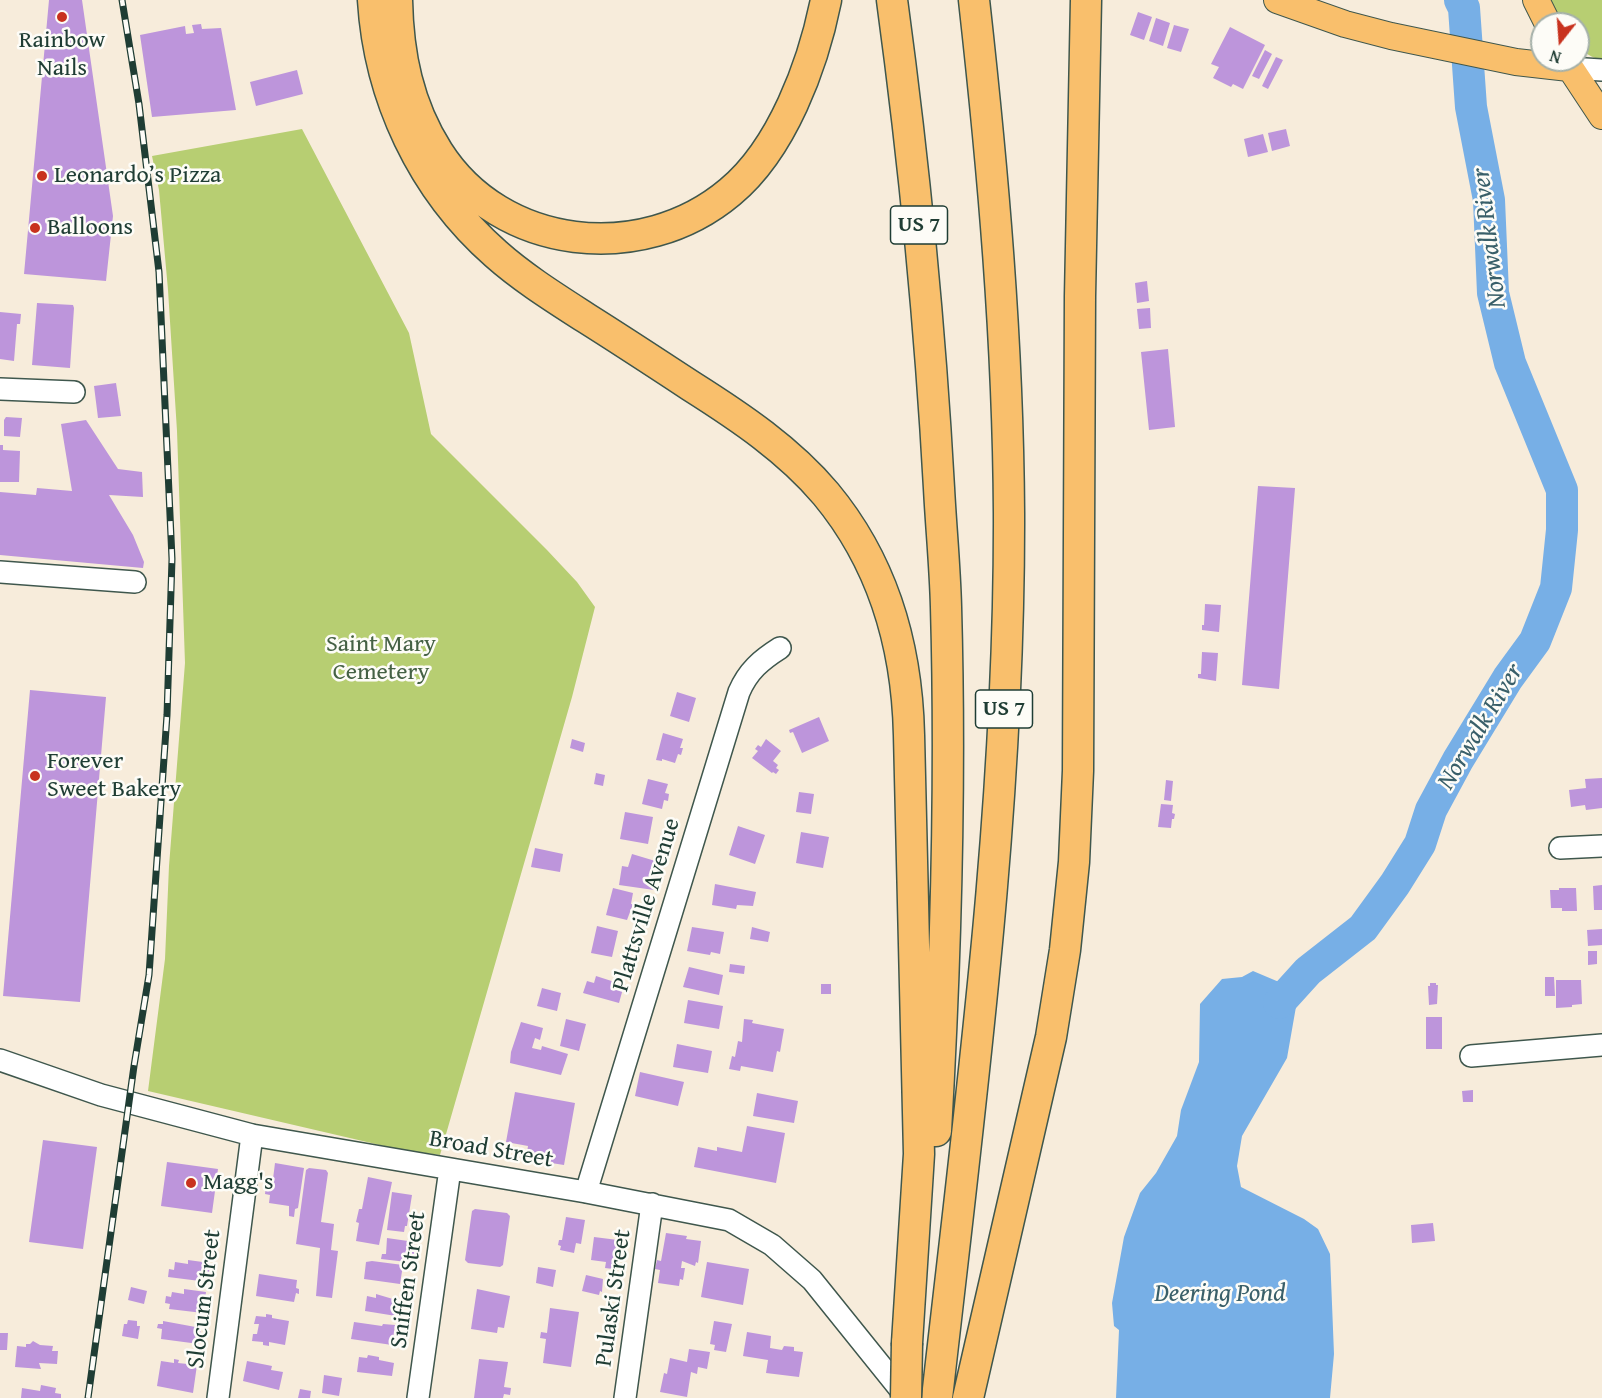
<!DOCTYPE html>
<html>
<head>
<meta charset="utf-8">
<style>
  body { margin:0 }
  #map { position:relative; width:1602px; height:1398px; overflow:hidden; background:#f7ecdb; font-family:"Gentium Book Plus",serif }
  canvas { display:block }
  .north { position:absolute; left:1530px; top:12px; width:60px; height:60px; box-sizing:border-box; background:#fdfcf7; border:2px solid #a4b0a9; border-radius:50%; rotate:197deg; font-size:16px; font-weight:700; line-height:24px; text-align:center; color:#1f3d34 }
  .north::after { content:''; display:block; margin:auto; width:21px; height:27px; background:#c8321e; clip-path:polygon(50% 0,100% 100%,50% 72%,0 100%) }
</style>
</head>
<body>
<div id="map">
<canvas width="1602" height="1398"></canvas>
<div class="north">N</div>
</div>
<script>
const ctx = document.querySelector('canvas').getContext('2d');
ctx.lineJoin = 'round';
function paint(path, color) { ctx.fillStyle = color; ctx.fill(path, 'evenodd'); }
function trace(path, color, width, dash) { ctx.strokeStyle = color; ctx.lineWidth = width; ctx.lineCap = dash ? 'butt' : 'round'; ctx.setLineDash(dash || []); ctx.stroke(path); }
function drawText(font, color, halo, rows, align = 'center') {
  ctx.font = font + ' "Gentium Book Plus",serif'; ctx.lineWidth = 5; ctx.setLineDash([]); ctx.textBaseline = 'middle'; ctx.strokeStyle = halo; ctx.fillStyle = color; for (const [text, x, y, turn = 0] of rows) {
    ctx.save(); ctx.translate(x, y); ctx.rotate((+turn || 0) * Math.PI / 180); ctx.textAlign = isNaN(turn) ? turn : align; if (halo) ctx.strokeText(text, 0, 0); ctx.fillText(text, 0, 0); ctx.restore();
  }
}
paint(new Path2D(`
  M1550,0H1602V60C1580,55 1578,44 1578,24H1564Z
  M302,129L409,333L431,434L547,550L577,582L595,607L572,697L440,1155L397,1149L148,1091L165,959L169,866L185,663L177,431L168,290L159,190L152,156Z`), '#b7ce72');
paint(new Path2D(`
  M1253,971L1279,982L1289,976L1308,971L1312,984L1297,1001L1287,1058L1242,1136L1237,1166L1241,1187L1304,1219L1318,1229L1330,1254L1334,1354L1330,1398H1116L1119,1330L1114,1326L1112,1303L1124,1237L1140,1193L1156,1173L1177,1136L1181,1110L1199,1062L1200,1004L1222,979L1242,977Z`), '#77afe6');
trace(new Path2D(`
  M1279,1003L1308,971L1363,928L1395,884L1420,844L1431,810L1458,760L1508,678L1535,641L1556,588L1562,530V490L1510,363L1493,293L1489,200L1471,107L1464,8L1460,0`), '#77afe6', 32);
paint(new Path2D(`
  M49,0H82L113,216L106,281L24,274Z
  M1138,12L1152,17L1144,40L1130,35Z
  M1156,18L1170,23L1163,46L1149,41Z
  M201,24L202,29L221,28L236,110L152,117L140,35L185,26L186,34L194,33L192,25Z
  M1174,25L1189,29L1181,52L1167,48Z
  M1230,27L1265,45L1243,89L1233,84L1231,87L1213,78L1219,67L1211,64Z
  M1265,50L1272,54L1259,79L1252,76Z
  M1276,57L1283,60L1268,89L1262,86Z
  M297,70L303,94L256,106L250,82Z
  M1286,129L1290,146L1272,151L1268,133Z
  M1263,134L1268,152L1248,157L1244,139Z
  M1147,281L1149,301L1137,303L1135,283Z
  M37,303L73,305L74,308L70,368L32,365Z
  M1150,308L1151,328L1139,329L1137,309Z
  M0,312L21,314L20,324H17L14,361L0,359Z
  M1168,349L1175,427L1149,430L1141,352Z
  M116,383L121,416L98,418L94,386Z
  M6,417L22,418L20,437L4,436V420Z
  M86,420L118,469L142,472L143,497L109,495L133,535L144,562L143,568L0,555V492L36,495L37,488L72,491L61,424Z
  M0,445H3V450L20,451L19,482H0Z
  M1258,486L1295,488L1279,689L1242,685Z
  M1205,604L1221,605L1219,632L1202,630V625H1204Z
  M1202,652L1218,653L1216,681L1198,678V674H1201Z
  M30,690L106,697L80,1002L3,996Z
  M677,692L696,698L689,722L670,716Z
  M819,717L829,741L802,753L793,732L790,733L789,730Z
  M663,733L683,739L680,748H683L681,755L678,754L675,763L662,759V761L656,760Z
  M572,739L585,743L583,752L570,748Z
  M766,739L781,751L773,761L778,765L776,768L779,770L776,774L773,772L772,773L752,758L758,751L755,749L758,745L761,747Z
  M596,773L605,775L603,786L594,784Z
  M1602,778V808L1586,810L1585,805L1571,807L1569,790L1586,788L1585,779Z
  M648,779L668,784L665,793L669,794L668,801L664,800L662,809L642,804Z
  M1166,780L1173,781L1171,801L1164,800Z
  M799,792L814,794L811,814L796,812Z
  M1161,804L1173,805L1172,813L1175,814L1174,819H1172L1171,828L1158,827Z
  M625,812L653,817L648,844L620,839Z
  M738,826L765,835L755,864L729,855Z
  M801,832L829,837L823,868L796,863Z
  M535,848L563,854L560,872L531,867Z
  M632,854L662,863L654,890L619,885L622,866L628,867Z
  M715,884L756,892L753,906L737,905L736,909L712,905Z
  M1602,885V910H1594L1593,886Z
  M613,888L633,893L631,904H633L627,920L606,915Z
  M1559,888H1576L1577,911H1562V908H1551L1550,890H1559Z
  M597,926L618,931L612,957L591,953Z
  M692,927L724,932L720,954L711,952L710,955L687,951Z
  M752,927L770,932L768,942L750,939Z
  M1602,929V945L1588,946L1587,930Z
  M1588,951H1597V964L1588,965Z
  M730,964L745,966L744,974L729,972Z
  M689,967L723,975L719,995L683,987Z
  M596,976L624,985L619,1003L583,993L587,981L594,983Z
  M1545,977H1554L1555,996H1545Z
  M1556,980H1581L1582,1004L1572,1005V1007L1556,1008Z
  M1430,983H1436V985H1438L1437,1004L1429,1005L1428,986H1430Z
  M821,984H831V994H821Z
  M542,988L561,993L557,1011L537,1006Z
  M688,1000L723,1006L719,1029L684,1023Z
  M1426,1017H1442V1049H1426Z
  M566,1019L586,1024L579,1051L560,1046Z
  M744,1019L753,1020L752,1023L784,1029L780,1052L777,1051L773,1072L741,1066L740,1071L729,1069L732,1056L735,1057L738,1041L742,1042Z
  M521,1022L543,1028L540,1040L535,1038L532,1048L541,1050L542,1046L568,1054L561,1075L510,1063L511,1052Z
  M677,1044L712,1051L708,1073L673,1067Z
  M640,1072L684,1082L678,1106L635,1096Z
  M1473,1090V1102H1463L1462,1091Z
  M515,1092L575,1103L564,1165L526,1159L528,1146L506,1142Z
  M757,1093L798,1101L794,1123L753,1116Z
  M747,1126L785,1133L776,1183L694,1167L698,1147L717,1151V1147L742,1152Z
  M43,1140L97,1147L83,1249L29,1242Z
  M167,1162L218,1169L212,1213L161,1206Z
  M275,1163L304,1168L298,1208L295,1209L294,1217L289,1216V1206L269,1203L270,1195L265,1194L267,1178L273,1179Z
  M309,1168L326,1170L328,1173L321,1222L334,1224L331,1250L338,1251L332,1298L316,1296L320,1248L296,1244L306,1170Z
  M368,1177L392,1182L379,1245L356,1241L359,1223L356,1222L359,1209H362Z
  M392,1192L412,1195L407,1226H405L404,1232L387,1230Z
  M475,1209L507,1213L510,1216L503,1265L500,1267L468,1263L465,1260L472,1211Z
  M566,1217L585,1220L581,1244L576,1243L574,1253L560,1250L561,1246L558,1245L559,1240H562Z
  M1433,1223L1435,1241L1412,1243L1411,1225Z
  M666,1233L687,1236L686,1239L701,1241L698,1263L696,1262L695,1266L682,1261L681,1268H685L683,1280L680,1279L679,1286L658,1283L660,1270L655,1269L657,1260L661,1261Z
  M594,1237L618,1240L613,1269L605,1268L606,1262L591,1260Z
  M387,1238L415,1242L414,1257H408L407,1262L381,1259L382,1254H386Z
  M188,1260L210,1263L208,1282L168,1277L169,1269L174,1270L175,1262L188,1264Z
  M372,1261L403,1265L400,1284L364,1279L366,1262Z
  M707,1262L749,1269L743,1305L701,1297Z
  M538,1267L556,1270L553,1287L536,1283Z
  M259,1274L297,1280L296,1288L299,1289V1294L296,1293L294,1302L256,1296Z
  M586,1275L603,1279L602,1292L600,1291L599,1295L582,1291Z
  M131,1287L147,1291L144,1304L128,1300Z
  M184,1289L206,1292L203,1313L169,1309L170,1304L165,1303L166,1296L171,1297L172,1292L184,1294Z
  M477,1289L510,1296L504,1328L498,1327L497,1333L471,1329Z
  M376,1294L403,1302L401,1315L396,1314V1316L365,1311L367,1296L376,1298Z
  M550,1308L579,1312L571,1367L543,1363L546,1339L540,1338L541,1332L547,1333Z
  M266,1314L272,1315V1318L289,1321L285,1345L269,1342V1346L263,1345V1342L252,1341L253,1334H257L259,1324H254L256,1316L266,1317Z
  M128,1320L137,1321V1326H140L138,1339L122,1336L124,1324H127Z
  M163,1321L201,1328L199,1344L161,1339L162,1329L157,1328L158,1324H163Z
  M714,1321L732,1324L726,1352L714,1350L715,1345L710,1344Z
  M354,1322L382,1326L383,1324L395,1325L392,1345L351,1339Z
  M747,1332L771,1336L770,1348L782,1350L784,1346L794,1347V1351L803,1352L799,1377L766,1373L768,1360L743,1356Z
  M0,1333H8L7,1350H0Z
  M33,1341L40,1345L53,1346L52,1351H58L57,1364L39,1363L41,1369L15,1367L17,1346L26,1347V1344H30Z
  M689,1349L710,1352L707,1369L698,1367L697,1374L691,1372L687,1397L660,1392L664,1373L667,1374L670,1358L687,1362Z
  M368,1355L379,1357V1360L394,1363L392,1376L357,1372L359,1357L367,1358Z
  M174,1359L179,1360L178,1363L197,1365L193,1393L157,1386L161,1361L174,1363Z
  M479,1359L508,1362L504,1387L511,1388L510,1395L504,1394L503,1398H474Z
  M247,1361L272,1366L271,1370L283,1372L279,1390L243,1381Z
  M324,1375L342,1378L339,1396L322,1393Z
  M41,1385L56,1388L55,1393L61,1394V1398H21L22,1388L40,1391Z
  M300,1389L311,1391L310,1398H298Z`), '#bd95db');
const minor = new Path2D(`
  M1569,68L1602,70
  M0,389L74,392
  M0,572L135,582
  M1560,848L1602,846
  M1471,1056L1602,1045
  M0,1060L101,1095L252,1135L586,1192L729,1220L772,1245L812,1280L907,1398
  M586,1192L739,692C748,671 761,660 780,648
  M218,1398L252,1135
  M418,1398L450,1169
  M625,1398L652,1204`);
const major = new Path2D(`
  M1277,0L1345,24L1391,36L1516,62L1569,68
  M1536,0L1548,24
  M1565,60L1602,116`);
const highway = new Path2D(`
  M373,0C379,97 422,189 496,254C523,278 555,298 586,318C621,340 656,363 691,386C740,417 789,450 826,494C884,564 907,646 909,735L919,1154L907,1343
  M397,0C398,54 408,105 438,152C501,251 642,266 730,192C782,149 813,65 826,0
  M892,0C914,162 930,324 939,488C941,527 945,567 946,607C951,782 946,957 936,1131
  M937,1398C970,1104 1010,809 1009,513C1008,341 993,170 974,0
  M968,1398L1051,1037L1065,950L1074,862L1078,771L1080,296L1086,0`);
trace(minor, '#3f574d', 24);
trace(major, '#3f574d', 28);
trace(highway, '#3f574d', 33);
trace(minor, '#fff', 21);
trace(major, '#f9bf6c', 26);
trace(highway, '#f9bf6c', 30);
const rail = new Path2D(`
  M88,1398L134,1066L149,975L167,715L172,559L159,272L139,104L122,0`);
trace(rail, '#1f3d34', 7);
trace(rail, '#fdfcf7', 4.5, [14]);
const highwayBridge = new Path2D(`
  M906,1398L907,1343`);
trace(highwayBridge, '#3f574d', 33, []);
trace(highwayBridge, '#f9bf6c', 30);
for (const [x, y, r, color] of [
  [62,17,6,"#c8321e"],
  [42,176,6,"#c8321e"],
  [35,228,6,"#c8321e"],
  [35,776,6,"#c8321e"],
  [191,1183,6,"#c8321e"]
]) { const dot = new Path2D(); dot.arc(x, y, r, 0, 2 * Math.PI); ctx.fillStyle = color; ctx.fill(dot); trace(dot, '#fdfcf7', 2); }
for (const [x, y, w] of [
  [919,225,57],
  [1004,709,57]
]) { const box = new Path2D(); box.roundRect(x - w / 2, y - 19, w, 38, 4.5); ctx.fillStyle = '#fdfcf7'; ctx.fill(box); trace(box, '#1f3d34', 1.5); }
drawText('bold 22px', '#1f3d34', null, [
  ["US 7",919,225],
  ["US 7",1004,709]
]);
drawText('24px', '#1f3d34', '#fdfcf7', [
  ["Rainbow",62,41,"center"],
  ["Nails",62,69,"center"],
  ["Leonardo’s Pizza",54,176],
  ["Balloons",47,228],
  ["Forever",47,762],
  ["Sweet Bakery",47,790],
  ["Magg's",203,1183]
], 'left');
drawText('24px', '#456144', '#fdfcf7', [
  ["Saint Mary",381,645],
  ["Cemetery",381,673]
]);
drawText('24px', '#1f3d34', '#fdfcf7', [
  ["Plattsville Avenue",647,905,-73],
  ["Broad Street",491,1150,10],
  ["Sniffen Street",409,1280,-82],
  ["Pulaski Street",614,1298,-82],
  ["Slocum Street",205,1299,-83]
]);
drawText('italic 26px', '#395f69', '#fdfcf7', [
  ["Norwalk River",1490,238,-97],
  ["Norwalk River",1481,727,-59],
  ["Deering Pond",1220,1294]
]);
</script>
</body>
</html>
